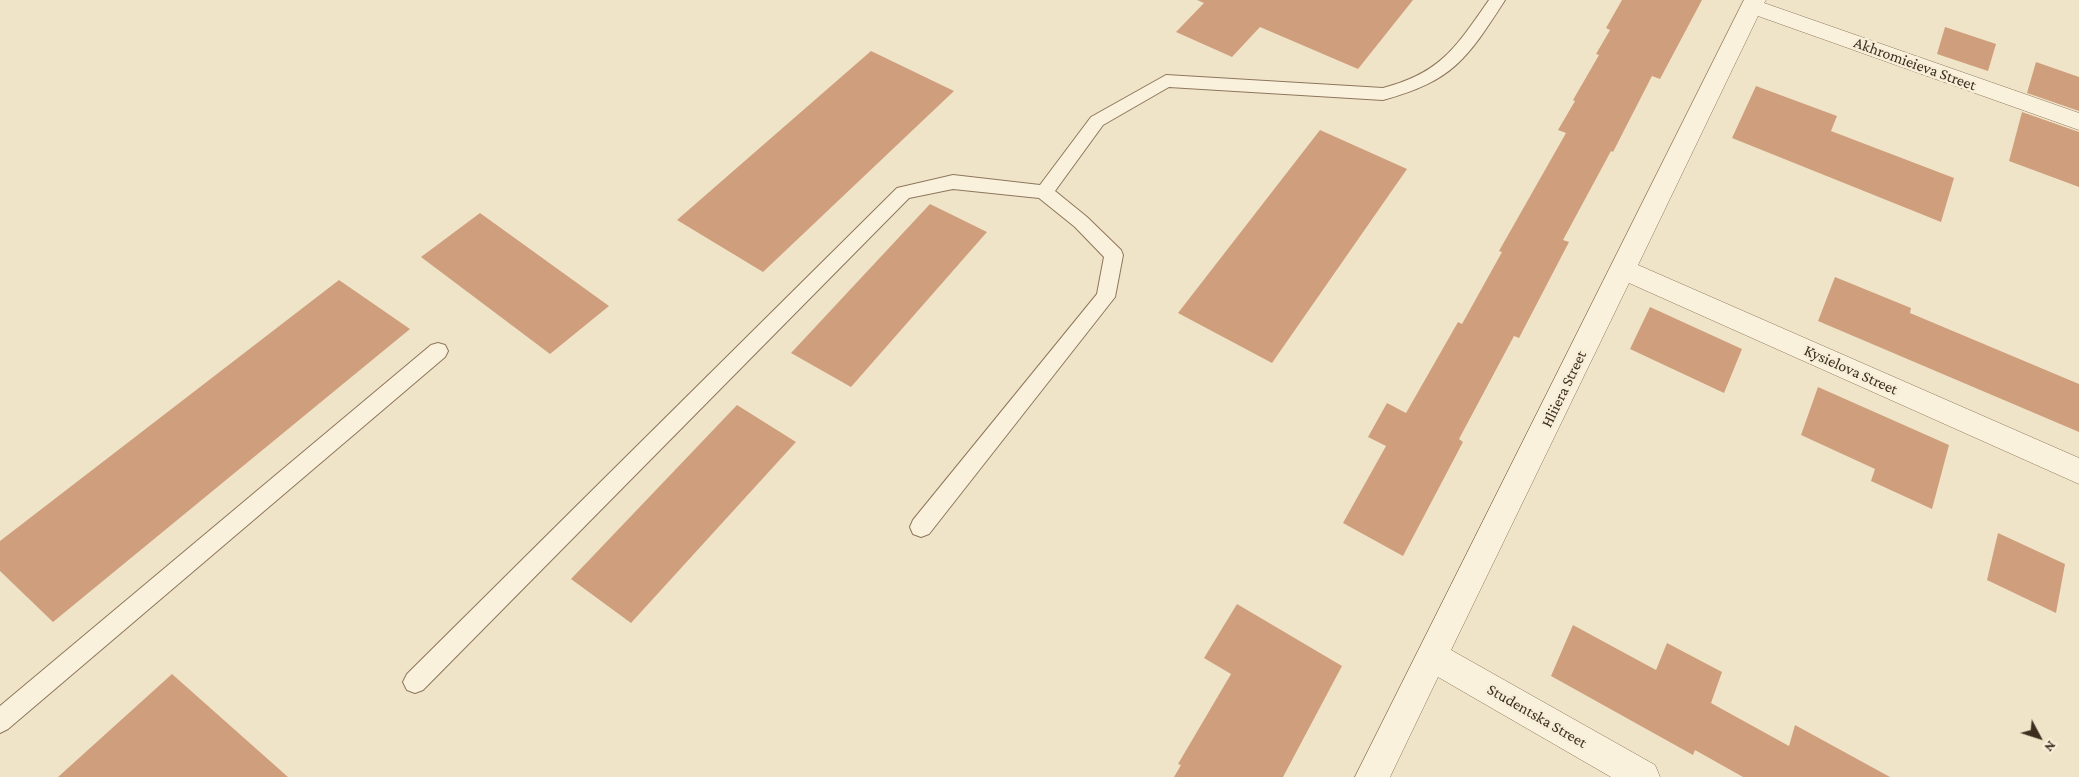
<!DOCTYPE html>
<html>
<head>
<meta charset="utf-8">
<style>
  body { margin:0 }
  #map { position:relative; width:2079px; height:777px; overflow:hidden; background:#f0e4c8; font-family:"Crimson Pro",serif }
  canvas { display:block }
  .north { position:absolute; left:2014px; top:712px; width:50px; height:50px; -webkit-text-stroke:4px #f7eed8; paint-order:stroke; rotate:130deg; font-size:14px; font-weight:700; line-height:20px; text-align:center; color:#3d2e20 }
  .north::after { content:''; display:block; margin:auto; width:18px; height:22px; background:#3d2e20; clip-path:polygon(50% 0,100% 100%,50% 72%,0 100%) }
</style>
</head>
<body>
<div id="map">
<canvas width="2079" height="777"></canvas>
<div class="north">N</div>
</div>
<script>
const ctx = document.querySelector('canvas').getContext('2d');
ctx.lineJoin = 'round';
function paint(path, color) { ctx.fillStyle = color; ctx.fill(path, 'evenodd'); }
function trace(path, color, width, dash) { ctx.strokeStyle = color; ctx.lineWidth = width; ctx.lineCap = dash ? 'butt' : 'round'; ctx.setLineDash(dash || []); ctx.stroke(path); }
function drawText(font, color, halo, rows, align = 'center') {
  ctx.font = font + ' "Crimson Pro",serif'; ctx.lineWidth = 5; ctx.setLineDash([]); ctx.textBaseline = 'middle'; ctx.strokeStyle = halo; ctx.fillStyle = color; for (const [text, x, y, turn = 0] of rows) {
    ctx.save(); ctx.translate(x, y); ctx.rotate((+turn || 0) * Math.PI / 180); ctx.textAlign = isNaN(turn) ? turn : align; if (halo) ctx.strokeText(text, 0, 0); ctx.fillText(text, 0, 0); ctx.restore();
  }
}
paint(new Path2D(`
  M1197,0H1413L1358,69L1260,27L1232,57L1176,32L1204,3Z
  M1622,0H1702L1660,79L1652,76L1613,152L1611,151L1563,240L1569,242L1519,338L1514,336L1459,439L1463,442L1403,556L1343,523L1386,446L1368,437L1387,403L1406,413L1458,322L1462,324L1502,252L1499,251L1566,133L1558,130L1575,101L1573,100L1599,55L1596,54L1610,30L1606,28Z
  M1945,27L1996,44L1988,71L1937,54Z
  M871,51L954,91L763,272L677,220Z
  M2036,62L2079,77V111L2027,93Z
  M1756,86L1837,116L1831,131L1954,178L1941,222L1732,138Z
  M2022,112L2079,132V187L2009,161Z
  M1320,130L1407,169L1272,363L1178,313Z
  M930,204L987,232L851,387L791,353Z
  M480,213L609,306L550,354L421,257Z
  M1835,277L1911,308L1910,313L2079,384V432L1818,321Z
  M339,280L410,329L53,622L0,571V541Z
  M1650,307L1742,349L1724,393L1630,349Z
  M1818,387L1949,445L1932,509L1871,481L1875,469L1801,435Z
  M737,405L796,442L631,623L571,579Z
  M1998,533L2065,564L2056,613L1987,580Z
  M1237,604L1342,666L1283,777H1174L1181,765L1178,764L1231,674L1204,658Z
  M1573,625L1656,670L1667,643L1722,672L1711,703L1789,746L1795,725L1890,777H1743L1695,750L1693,755L1551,676Z
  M172,674L288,777H58Z`), '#cf9f7d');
const service = new Path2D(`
  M1489,0H1505C1467,59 1453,81 1383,100L1169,87L1103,125L1055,191L1087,217L1121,250L1123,255L1115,297L929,534L921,537L913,534L910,527L913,520L1097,294L1104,257L1075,227L1039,198L953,189L909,198L423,690L415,693L407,690L403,682L407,674L897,188L953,175L1040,185L1091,117L1166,75L1383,88C1441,73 1456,47 1489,0Z
  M438,343L445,345L448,351L445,357L8,729L0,733V706L431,345Z`);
const minor = new Path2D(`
  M1744,0H1766L1764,3L2079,113V130L1758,16L1638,265L2079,458V484L1629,283L1451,650L1655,765L1660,777H1611L1438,677L1390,777H1355Z`);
trace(service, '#8d765c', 2);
trace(minor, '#8d765c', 1);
paint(service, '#faf1dc');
paint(minor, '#faf1dc');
drawText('16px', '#3d2e20', '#f7eed8', [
  ["Akhromieieva Street",1915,64,20],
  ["Kysielova Street",1851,370,24],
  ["Hliiera Street",1564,389,-64],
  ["Studentska Street",1537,716,30]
]);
</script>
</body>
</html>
